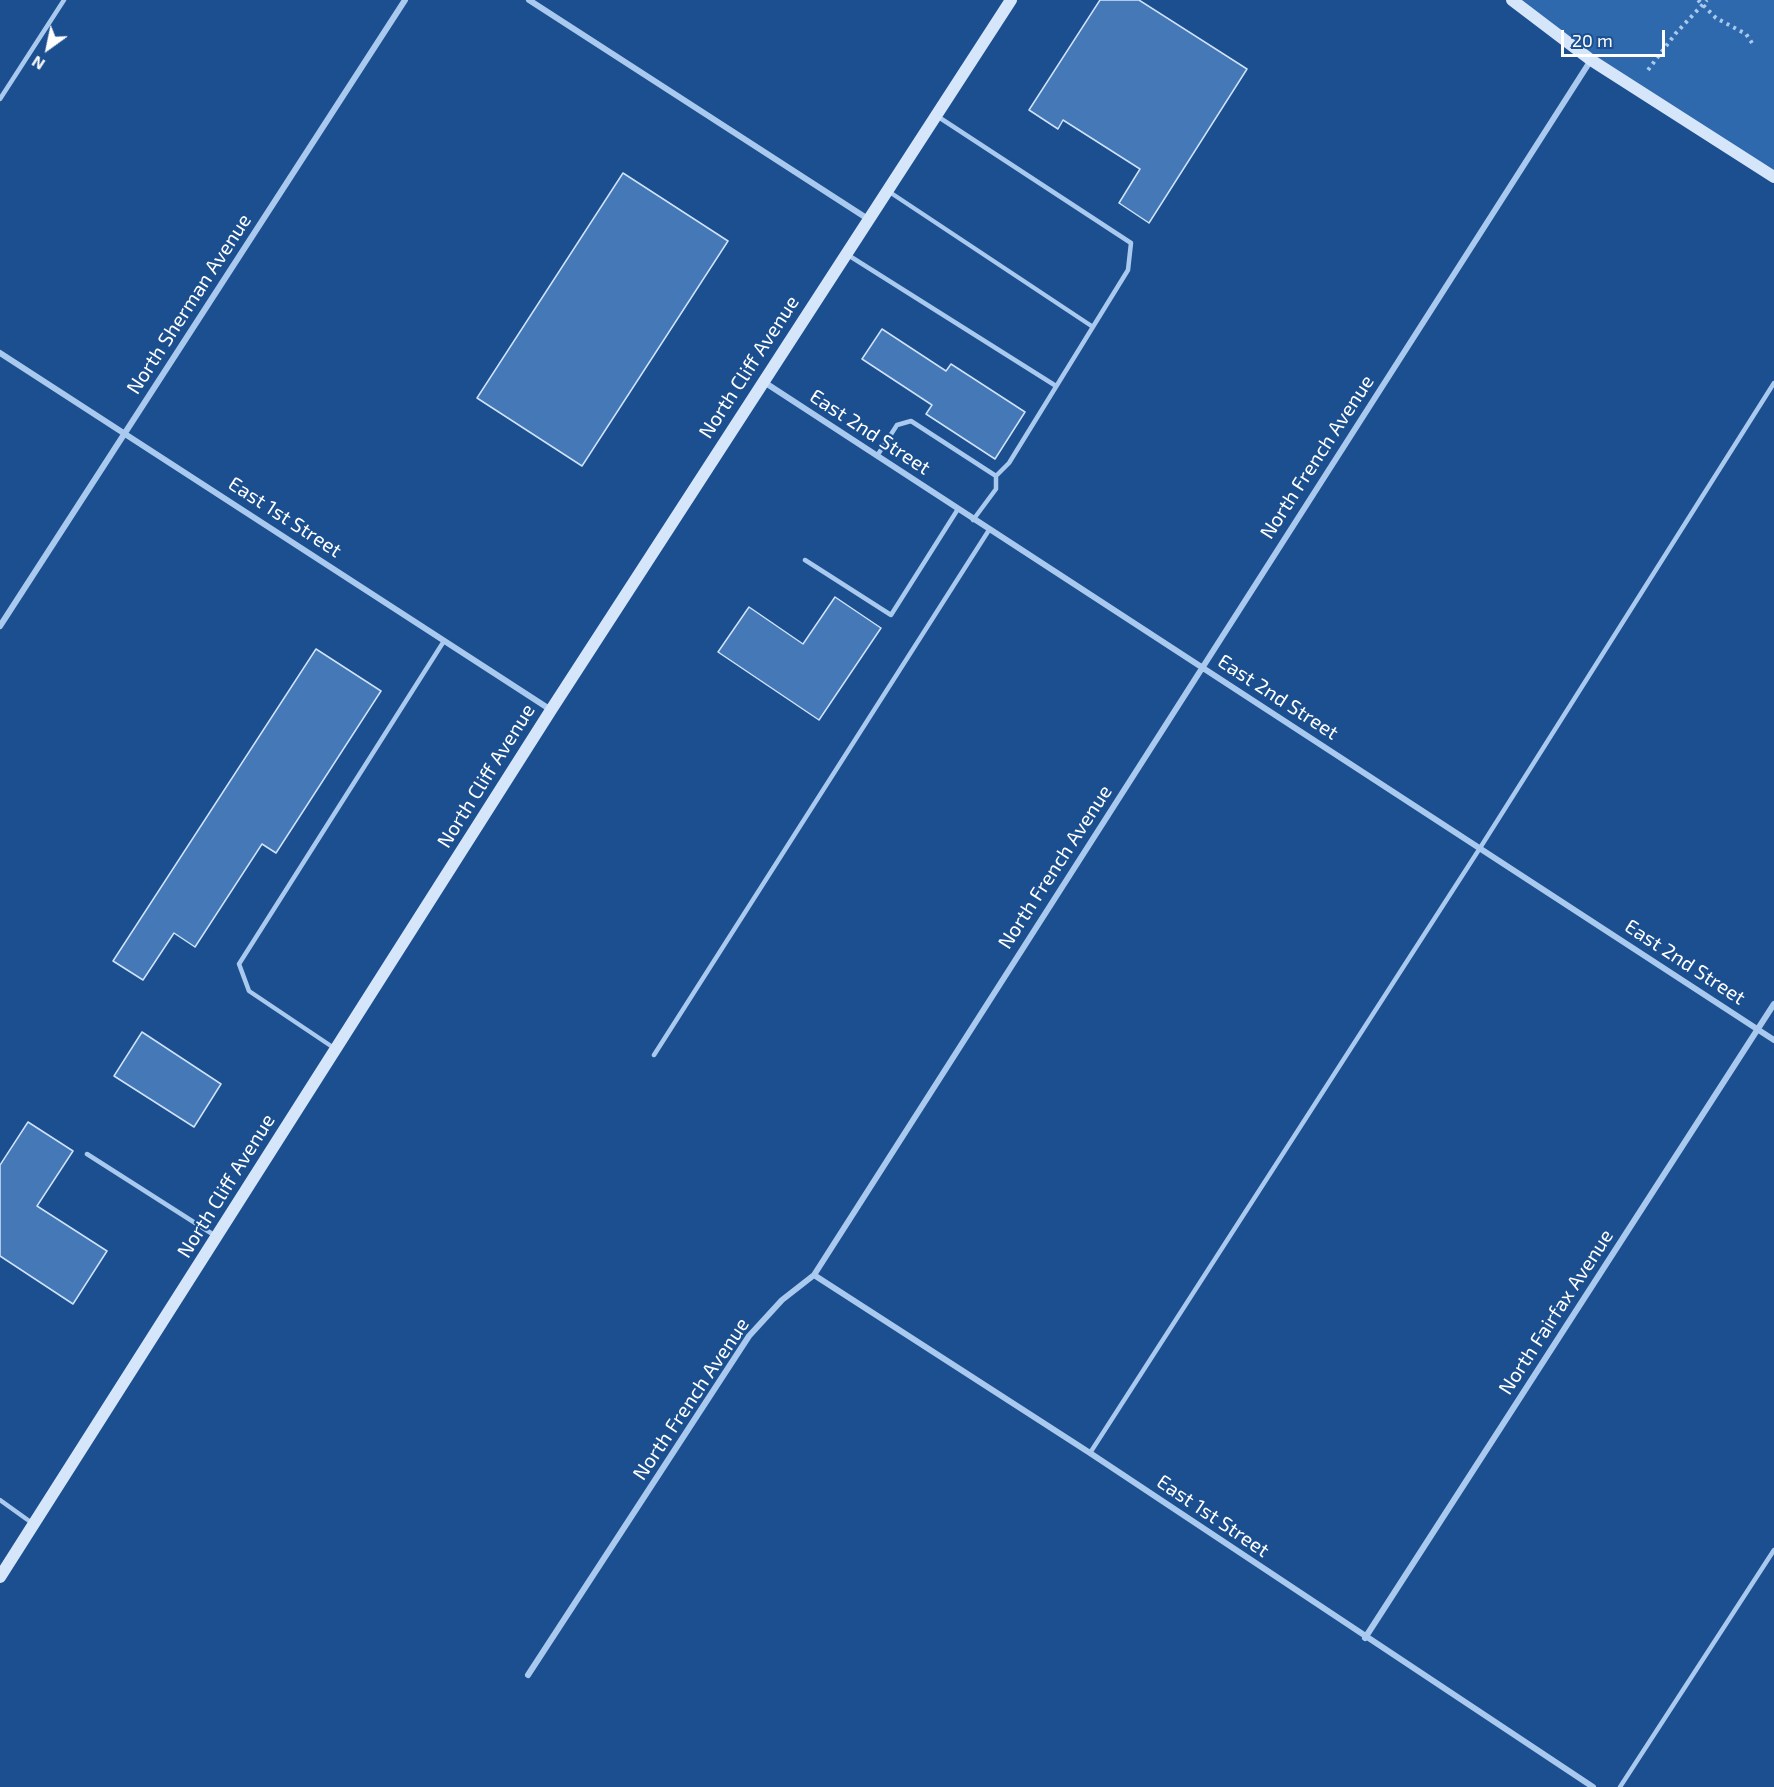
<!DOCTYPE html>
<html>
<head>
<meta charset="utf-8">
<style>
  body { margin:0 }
  #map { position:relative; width:1774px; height:1787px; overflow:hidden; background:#1b4f8f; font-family:"Exo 2",sans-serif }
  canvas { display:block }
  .north { position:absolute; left:18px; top:18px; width:60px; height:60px; -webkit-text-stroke:4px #1b4f8f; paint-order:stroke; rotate:213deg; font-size:16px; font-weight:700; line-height:24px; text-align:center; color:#fff }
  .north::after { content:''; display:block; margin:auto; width:21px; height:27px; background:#fff; clip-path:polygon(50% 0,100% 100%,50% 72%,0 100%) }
  .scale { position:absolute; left:1561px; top:30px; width:104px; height:27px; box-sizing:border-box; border:3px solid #fff; border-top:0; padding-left:8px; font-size:18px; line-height:21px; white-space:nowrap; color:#fff; -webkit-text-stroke:4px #1b4f8f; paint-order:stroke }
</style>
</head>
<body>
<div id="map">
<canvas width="1774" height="1787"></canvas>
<div class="north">N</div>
<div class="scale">20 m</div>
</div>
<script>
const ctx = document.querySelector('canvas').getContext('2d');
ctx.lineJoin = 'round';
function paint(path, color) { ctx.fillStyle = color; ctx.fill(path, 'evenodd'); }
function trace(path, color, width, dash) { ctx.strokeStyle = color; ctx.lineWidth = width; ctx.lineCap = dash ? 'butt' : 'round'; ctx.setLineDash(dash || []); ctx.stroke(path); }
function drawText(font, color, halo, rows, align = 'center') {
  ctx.font = font + ' "Exo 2",sans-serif'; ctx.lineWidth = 4.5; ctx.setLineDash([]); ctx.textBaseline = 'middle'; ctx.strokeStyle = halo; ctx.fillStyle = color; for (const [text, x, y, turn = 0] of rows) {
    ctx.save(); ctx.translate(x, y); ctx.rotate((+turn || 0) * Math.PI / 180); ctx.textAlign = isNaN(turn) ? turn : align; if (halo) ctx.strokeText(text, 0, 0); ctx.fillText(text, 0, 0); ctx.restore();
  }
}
paint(new Path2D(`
  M1513,0H1774V178Z`), '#2e69ad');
const building = new Path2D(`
  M1100,0H1139L1247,69L1149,223L1119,203L1140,169L1063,120L1058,129L1029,110Z
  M623,173L728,241L582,466L477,398Z
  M882,329L946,371L951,364L1025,412L995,459L926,414L932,405L862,359Z
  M835,597L881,628L819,720L718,652L749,607L803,644Z
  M316,649L381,691L276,853L262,844L195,947L174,933L143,980L113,961Z
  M142,1032L221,1084L194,1127L114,1076Z
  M28,1122L73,1151L37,1206L107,1251L73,1304L0,1256V1165Z`);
paint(building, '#4478b7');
trace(building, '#cfe3fa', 1.5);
trace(new Path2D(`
  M1698,0L1716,18L1746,34L1752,43
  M1648,70L1676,33L1707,0`), '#a9c9ee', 4, [3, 4.5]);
trace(new Path2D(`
  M0,99L64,0
  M937,116L1131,243L1128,270L1009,463L996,476
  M888,191L1093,327
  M848,255L1056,386
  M877,456L897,425L911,421L996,476V489L973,520
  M805,560L891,615L958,509
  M334,1048L249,991L239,964L444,641
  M654,1055L989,530
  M87,1154L214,1235
  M1090,1453L1480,848L1774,383
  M0,1500L32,1523
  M1620,1787L1774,1550`), '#a9c9ee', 4.5);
trace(new Path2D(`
  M529,0L868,219
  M0,353L551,710
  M764,382L1774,1040
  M0,626L405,0
  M814,1275L1090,1453L1593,1787
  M1365,1638L1774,1004
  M528,1675L749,1336L782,1300L814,1275L1591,60`), '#a9c9ee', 6);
trace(new Path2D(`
  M1512,0L1591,60L1774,177
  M0,1577L551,710L1011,0`), '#d6e6fa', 12);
drawText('20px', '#fff', '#1b4f8f', [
  ["North Sherman Avenue",189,304,-57],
  ["North Cliff Avenue",749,367,-57],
  ["East 2nd Street",870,432,33],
  ["North French Avenue",1317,457,-57],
  ["East 1st Street",285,517,33],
  ["East 2nd Street",1278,697,33],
  ["North Cliff Avenue",486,776,-58],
  ["North French Avenue",1055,867,-57],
  ["East 2nd Street",1685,962,33],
  ["North Cliff Avenue",226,1186,-58],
  ["North Fairfax Avenue",1556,1312,-57],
  ["North French Avenue",691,1399,-56],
  ["East 1st Street",1213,1516,34]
]);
</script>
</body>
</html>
